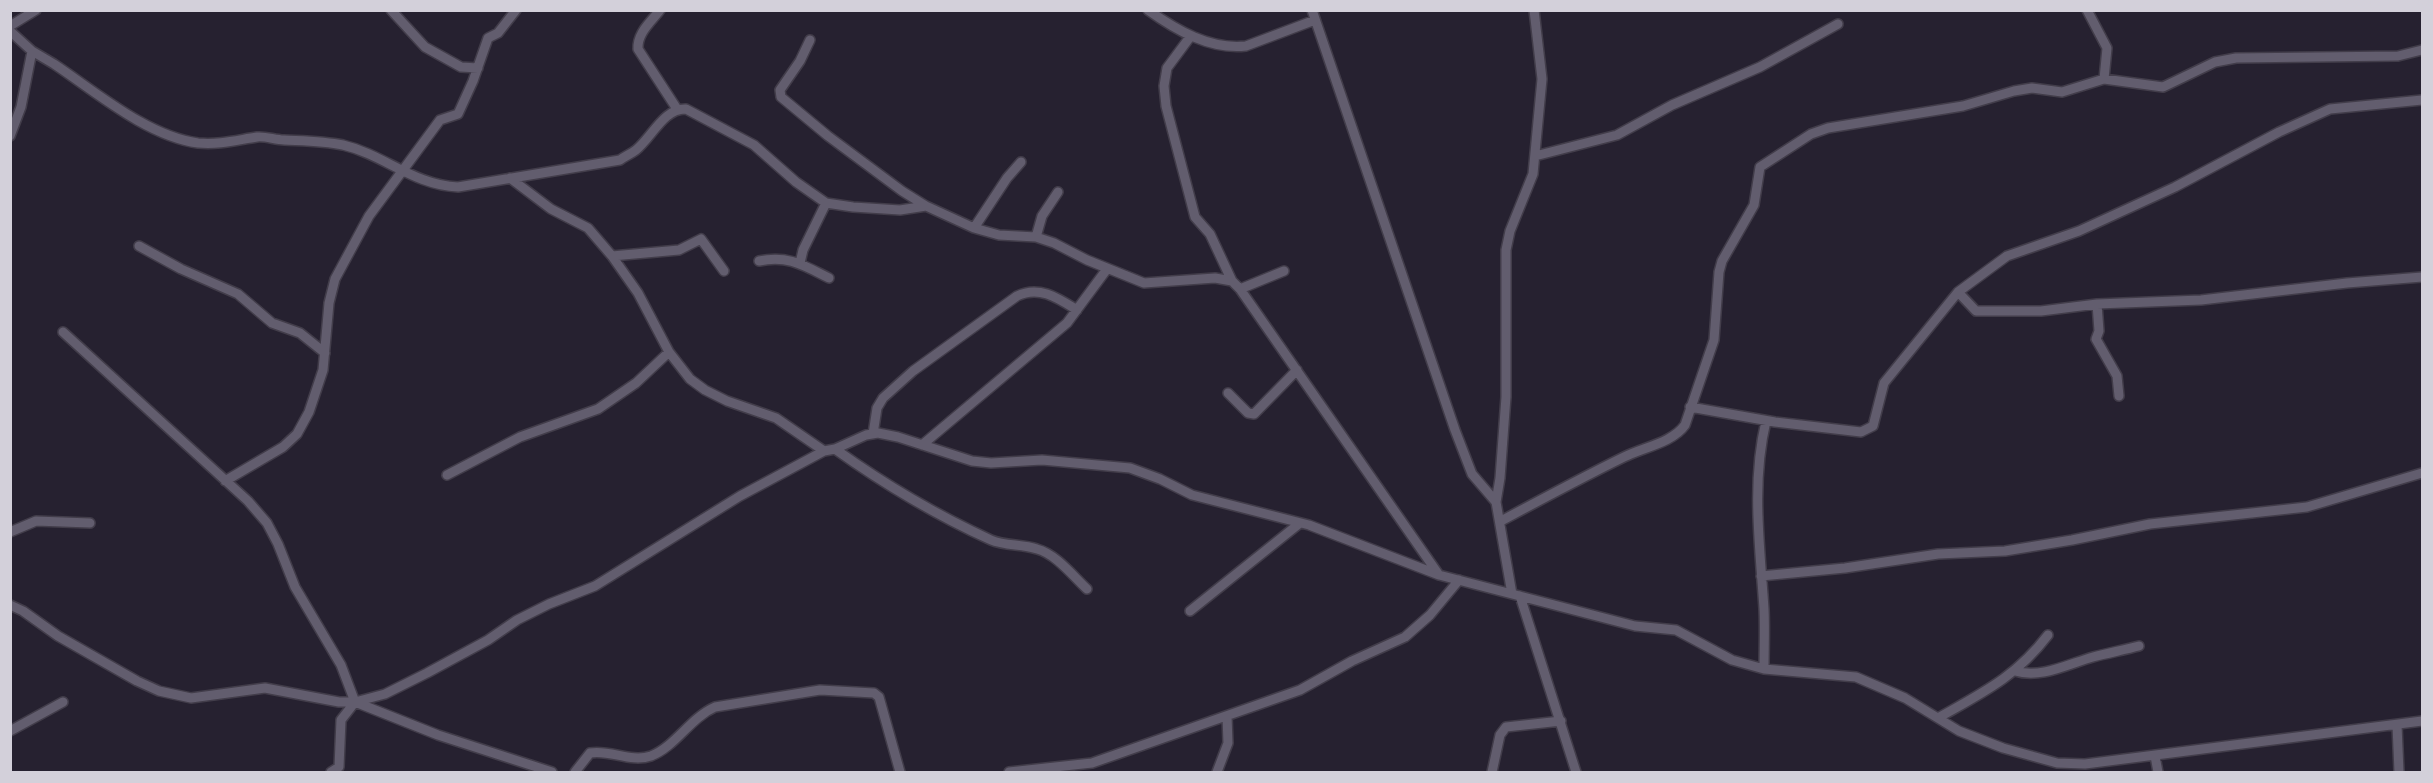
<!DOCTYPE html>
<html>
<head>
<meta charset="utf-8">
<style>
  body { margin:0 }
  #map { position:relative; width:2433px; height:783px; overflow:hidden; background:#262130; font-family:"Titillium Web",sans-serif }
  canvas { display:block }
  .frame { position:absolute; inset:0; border:12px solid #d3d0da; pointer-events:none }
</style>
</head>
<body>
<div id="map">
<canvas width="2433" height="783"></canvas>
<div class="frame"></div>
</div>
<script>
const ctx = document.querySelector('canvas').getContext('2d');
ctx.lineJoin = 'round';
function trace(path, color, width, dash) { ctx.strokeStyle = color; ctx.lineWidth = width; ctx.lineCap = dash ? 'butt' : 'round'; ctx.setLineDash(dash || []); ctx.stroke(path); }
const street = new Path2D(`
  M391,10L425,47L461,67L478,68
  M660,10C651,22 637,33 638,49L677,109
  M1148,10C1176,30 1210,50 1246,46L1315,20
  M1312,10L1455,430L1472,474L1496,502
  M2087,10L2107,48L2104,79
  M10,26L36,10
  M10,31L32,51L54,64C96,92 147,136 198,143C219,145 237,140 257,137C266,136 275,140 284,140C304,141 323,141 343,145C385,155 413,185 458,187L620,160C625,156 631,154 636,150C652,137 664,108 686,109L754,145L796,182L826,203L853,207L900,210L926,206L974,228L999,235L1036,237L1054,243L1087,260L1144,283L1215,278L1232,281L1240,289L1439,575
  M1190,37L1167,68L1164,86L1166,106L1195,217L1210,234L1232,281
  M810,40L800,61L780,90L781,97L828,136L902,191L926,206
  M10,136L21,107L32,51
  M1535,156L1617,135L1672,105L1760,67L1838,24
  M510,178L551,209L588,228L612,256L638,293L669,352L690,379L705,390L727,401L776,418L824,451
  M974,228L1007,178L1021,162
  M1036,237L1042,216L1058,192
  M139,246L181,269L238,294L272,323L300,333L325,353
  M612,256L679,250L701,239L724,271
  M759,261C788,255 803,265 829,278
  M800,263L803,250L826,203
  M1240,289L1284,271
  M1958,292L1976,311H2041L2097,304L2201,300L2347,283L2422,277
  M2097,304L2099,331L2096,339L2117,376L2119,396
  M63,332L248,501L267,523L278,544L295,587L341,665L355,702L438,735L552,772
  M1228,393L1248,413L1254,414L1297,370
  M1690,407L1775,422L1861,432L1873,426L1884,383L1958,292L2007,256L2079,231L2175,187L2279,132L2330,109L2422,100
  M873,434L877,408L883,398L913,371L1017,296C1039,285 1058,298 1077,310
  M922,445L1067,323L1107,269
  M835,449C884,484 936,515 991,540C1005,546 1022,544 1037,549C1056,554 1073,576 1087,589
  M447,475L520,437L598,409L636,383L669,352
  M225,481L283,447L297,434L309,412L323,370L329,303L335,279L369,216L440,120L458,114L473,81L488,38L498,33L516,10
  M1501,521C1542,499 1583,477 1624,457C1644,447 1672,443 1685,425L1714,340L1719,272L1722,261L1754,205L1760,167L1811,134L1828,128L1963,106L2014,91L2032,88L2062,92L2104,79L2163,87L2215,62L2236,58L2398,56L2422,50
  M10,532L36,521L90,523
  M1761,576L1845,568L1938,554L2005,551L2072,540L2150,524L2307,507L2422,473
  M1512,594L1496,502L1500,478L1506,397V250L1510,231L1533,174L1542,79L1534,10
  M1520,596L1576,772
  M10,605L23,611L58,636L137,681L159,691L191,698L265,688L339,702H355L385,694L427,673L488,640L517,620L549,604L595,586L740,496L824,451L835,449L866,435L878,433L898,437L972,461L991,463L1042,460L1130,468L1160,479L1192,495L1309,525L1439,575L1635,626L1676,630L1732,660L1764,669L1856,677L1905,698L1959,731L2003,748L2057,763L2085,764L2422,721
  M1190,611L1300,523
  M1764,669C1764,649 1765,629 1764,609C1760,547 1751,483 1766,421
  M2015,671C2041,679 2068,664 2093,657C2108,653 2124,650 2139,646
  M1938,718C1982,693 2016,677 2048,635
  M2397,725L2399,772
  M10,731L63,702
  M2155,756L2158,772
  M331,772L339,767L341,720L355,702
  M575,772L590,753C610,749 630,763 651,756C676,746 690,718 715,707L820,690L874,693L879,697L900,772
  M1009,772L1092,763L1300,690L1352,661L1405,637L1430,615L1459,580
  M1217,772L1228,743L1227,716
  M1492,772L1500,735L1506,727L1561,721`);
trace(street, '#423d4a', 12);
trace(street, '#625d6e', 9);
</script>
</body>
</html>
